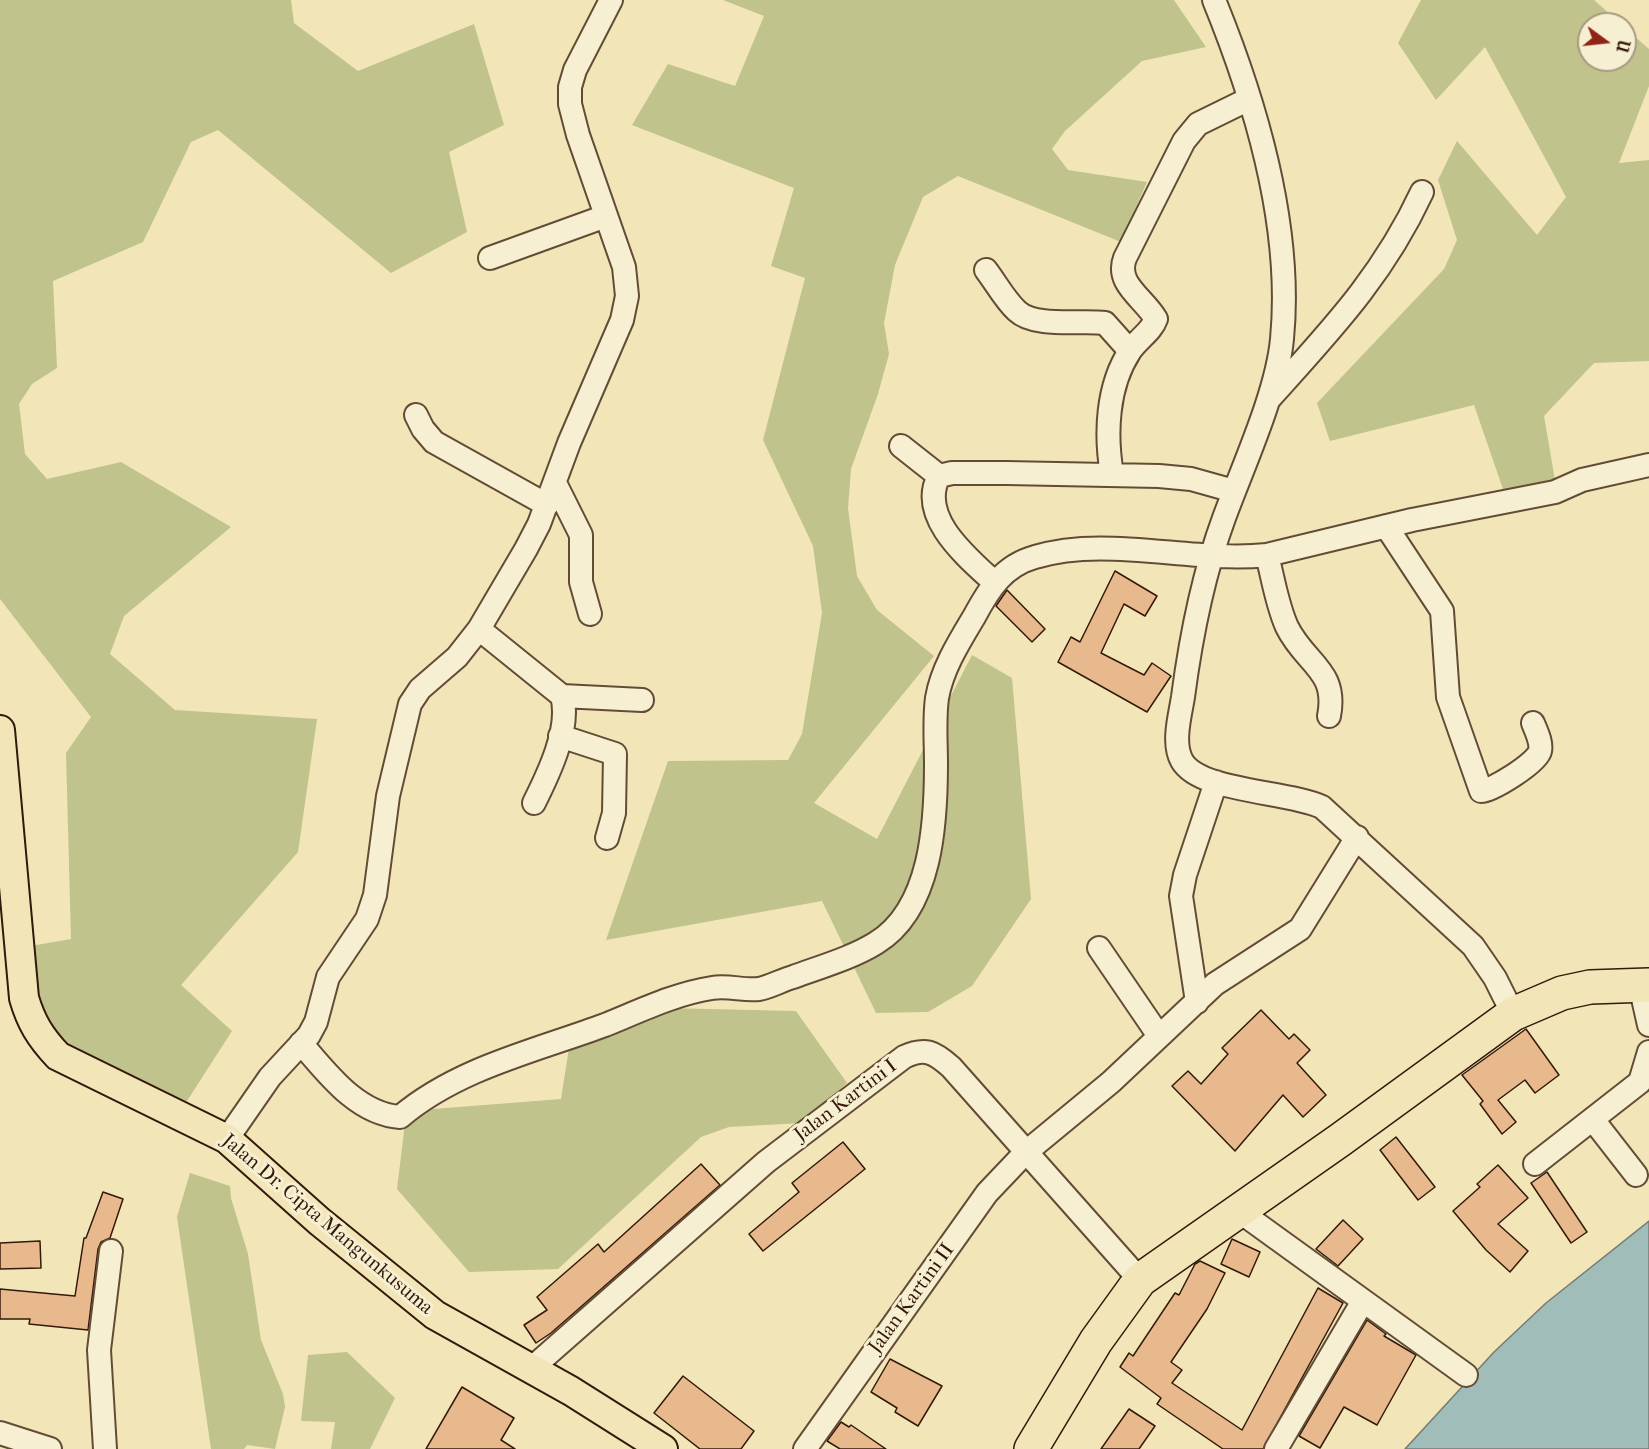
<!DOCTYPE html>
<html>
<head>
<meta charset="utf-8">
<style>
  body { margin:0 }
  #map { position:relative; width:1649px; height:1449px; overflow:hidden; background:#f2e6b9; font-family:"IM FELL French Canon",serif }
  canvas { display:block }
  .north { position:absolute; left:1577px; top:12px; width:60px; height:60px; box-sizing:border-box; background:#f7efd2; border:2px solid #a99982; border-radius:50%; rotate:105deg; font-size:16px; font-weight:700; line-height:24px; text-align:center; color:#33190a }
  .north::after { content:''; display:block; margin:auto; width:21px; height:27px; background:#8f2418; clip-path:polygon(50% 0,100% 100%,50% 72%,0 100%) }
</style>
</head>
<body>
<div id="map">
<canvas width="1649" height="1449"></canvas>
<div class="north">U</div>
</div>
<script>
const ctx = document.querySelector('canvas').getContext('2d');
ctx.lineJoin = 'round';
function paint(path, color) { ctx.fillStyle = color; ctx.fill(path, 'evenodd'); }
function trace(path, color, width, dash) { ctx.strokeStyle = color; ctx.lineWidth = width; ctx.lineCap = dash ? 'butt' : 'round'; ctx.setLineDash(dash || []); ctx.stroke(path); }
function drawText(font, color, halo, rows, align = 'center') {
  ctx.font = font + ' "IM FELL French Canon",serif'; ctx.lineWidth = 6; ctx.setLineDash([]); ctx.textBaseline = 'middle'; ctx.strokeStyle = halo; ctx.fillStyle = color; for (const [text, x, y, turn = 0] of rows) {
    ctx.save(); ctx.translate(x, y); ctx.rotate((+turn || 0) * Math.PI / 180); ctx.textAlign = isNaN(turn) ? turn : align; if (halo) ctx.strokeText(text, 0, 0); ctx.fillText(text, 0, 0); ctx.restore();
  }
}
paint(new Path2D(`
  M0,0H291L294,23L358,71L474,24L504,125L449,152L467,232L391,273L218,130L191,142L143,242L53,281L57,368L32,384L19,404L25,454L47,479L121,462L231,527L124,616L110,654L175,710L317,719L298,852L181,985L232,1031L178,1115L58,1056L19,948L71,939L66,753L91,717L0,599Z
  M723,0H1174L1206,47L1142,61L1065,131L1052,149L1068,170L1147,182L1121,242L958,176L923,197L895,265L884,323L889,354L878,394L851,469L848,508L857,576L877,610L934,656L814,803L877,839L972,655L1012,678L1031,899L972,986L928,1012L876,1013L822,901L606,940L668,761L788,760L802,734L822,613L813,546L763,440L805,278L771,266L794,188L632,125L668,64L735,86L764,16Z
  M1421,0H1594L1621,24H1589V60H1625V28L1649,49V86L1619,163L1649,160V361L1594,363L1544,416L1556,486L1505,495L1474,405L1330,441L1317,403L1444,269L1457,240L1438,180L1457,141L1537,235L1566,197L1485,47L1436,100L1398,43Z
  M666,1008L796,1011L847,1083L802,1123L729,1127L701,1137L558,1269L469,1272L397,1189L405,1123L420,1110L561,1099L569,1048Z
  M190,1173L230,1186L231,1198L248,1254L261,1340L283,1394L285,1407L275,1449L247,1445L244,1449H211L177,1217Z
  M347,1352L395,1398L370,1449H331L335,1422L301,1421L308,1355Z`), '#c0c38b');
const water = new Path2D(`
  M1649,1221V1449H1405L1494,1352L1546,1303Z`);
paint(water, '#a0bdba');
trace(water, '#747b74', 1.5);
const building = new Path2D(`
  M1115,571L1157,596L1145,616L1124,604L1101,653L1144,675L1152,663L1171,676L1147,712L1058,662L1071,637L1080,642Z
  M1007,590L1045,629L1032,642L996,606Z
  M1261,1010L1289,1039L1294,1034L1310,1050L1297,1063L1326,1095L1303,1117L1283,1095L1235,1151L1172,1086L1188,1071L1201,1084L1228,1054L1222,1048Z
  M1526,1029L1559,1075L1535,1093L1525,1080L1498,1100L1516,1122L1502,1134L1480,1104L1483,1101L1462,1075Z
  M1396,1137L1435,1187L1418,1200L1380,1150Z
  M843,1142L865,1169L763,1251L749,1234L799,1192L792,1183Z
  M701,1164L720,1185L551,1333L536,1343L524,1325L547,1310L537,1297L598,1244L604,1252Z
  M1498,1165L1528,1198L1498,1224L1528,1251L1510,1272L1486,1250L1453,1211L1480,1187L1477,1184Z
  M1547,1172L1587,1232L1571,1243L1531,1183Z
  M103,1192L123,1199L110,1238L101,1242L98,1249L88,1330L29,1324L30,1319H0V1289L75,1296L84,1238H86Z
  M1343,1220L1363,1239L1338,1266L1316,1249Z
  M1232,1239L1260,1252L1249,1277L1221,1264Z
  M40,1241L41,1268L0,1269V1243Z
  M1200,1261L1225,1273L1207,1309L1171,1362L1182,1370L1172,1383L1242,1430L1318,1288L1343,1303L1263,1449H1223L1157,1404L1161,1398L1120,1367L1129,1353L1133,1356L1175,1293L1179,1295L1195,1264Z
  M1367,1320L1386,1334L1384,1336L1416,1355L1377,1425L1344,1407L1320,1448L1299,1436Z
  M890,1359L942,1386L918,1426L895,1412L897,1408L871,1392Z
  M683,1376L754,1431L741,1449H700L654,1413Z
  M462,1387L514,1418L501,1440L515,1449H426Z
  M1129,1409L1155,1426L1139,1449H1101Z
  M841,1422L849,1427L851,1425L886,1449H840L827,1441Z`);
paint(building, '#e9b98e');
trace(building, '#33190a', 1.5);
const minor = new Path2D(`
  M1214,0C1256,103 1293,226 1282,339C1277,393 1243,466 1224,518C1203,575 1191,636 1183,697C1180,716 1172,743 1182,761C1200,792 1288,791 1322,807L1473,946L1495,978L1513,1014
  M490,258L606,216
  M986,270C996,283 1005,300 1017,311C1035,328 1081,320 1105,323L1130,351
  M1270,398C1331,330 1383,276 1422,192
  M416,415L423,429L434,442L547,505
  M901,446L939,476
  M1112,474C1105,434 1107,386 1130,351C1137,340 1152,331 1156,319C1144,298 1115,284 1125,258L1184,141L1198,124L1249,99
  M555,483L581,535V582L590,614
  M1386,526L1442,611L1448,697L1481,791C1492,791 1538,762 1540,751C1542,742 1536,731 1533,723
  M1267,555C1273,578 1277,605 1287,627C1305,664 1338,670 1329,716
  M995,583C968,558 917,517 939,476L952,473H1006L1159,476L1191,479L1234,491
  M479,629L562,696C571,728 548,775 534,803
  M562,696L642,700
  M560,736L615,754L614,813L607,838
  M1099,948L1159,1036
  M1640,985L1649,1025
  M1197,1002L1181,896L1185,875L1216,782
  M301,1043C327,1073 357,1114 400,1117C458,1068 535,1051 605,1025C640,1011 674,994 712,988C728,985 744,991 759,989C770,987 782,980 793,977C820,967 852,958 876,943C932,909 936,822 936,764C936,742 934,720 937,698C942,669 959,642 974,617C989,589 1003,566 1035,557C1106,535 1193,563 1267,555L1412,520L1555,492L1582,480L1649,465
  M1594,1121L1636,1175
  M227,1139L270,1077L309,1035L316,1022L328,977L367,919L375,895L388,796L410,704L420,689L457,657L479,629L526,549L539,524L569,443L622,320L627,296L624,267L578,135L570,104V87L575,70L611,0
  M1535,1164L1640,1082L1649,1052
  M1239,1211L1466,1375
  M532,1368L766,1162L904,1057C925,1047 934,1052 951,1067L1140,1280
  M0,1433L50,1449
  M105,1449L99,1350L111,1251
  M805,1449L987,1193L1025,1153L1111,1082L1215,984L1300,929L1357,837
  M1276,1449L1363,1301`);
const major = new Path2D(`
  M0,730L24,998C31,1022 40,1037 58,1056L227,1139L319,1221L435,1315L571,1391L663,1449`);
const highway = new Path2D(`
  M1031,1449L1096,1341L1140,1280L1340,1140L1513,1014L1562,993L1590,987L1649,985`);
trace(minor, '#634c36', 26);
trace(major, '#33190a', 32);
trace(highway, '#33190a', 36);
trace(minor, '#f7efd2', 22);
trace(major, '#f2e6b9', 28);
trace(highway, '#f2e6b9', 33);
drawText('20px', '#33190a', '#f7efd2', [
  ["Jalan Kartini I",846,1101,-37],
  ["Jalan Dr. Cipta Mangunkusuma",327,1225,40],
  ["Jalan Kartini II",912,1299,-54]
]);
</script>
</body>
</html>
